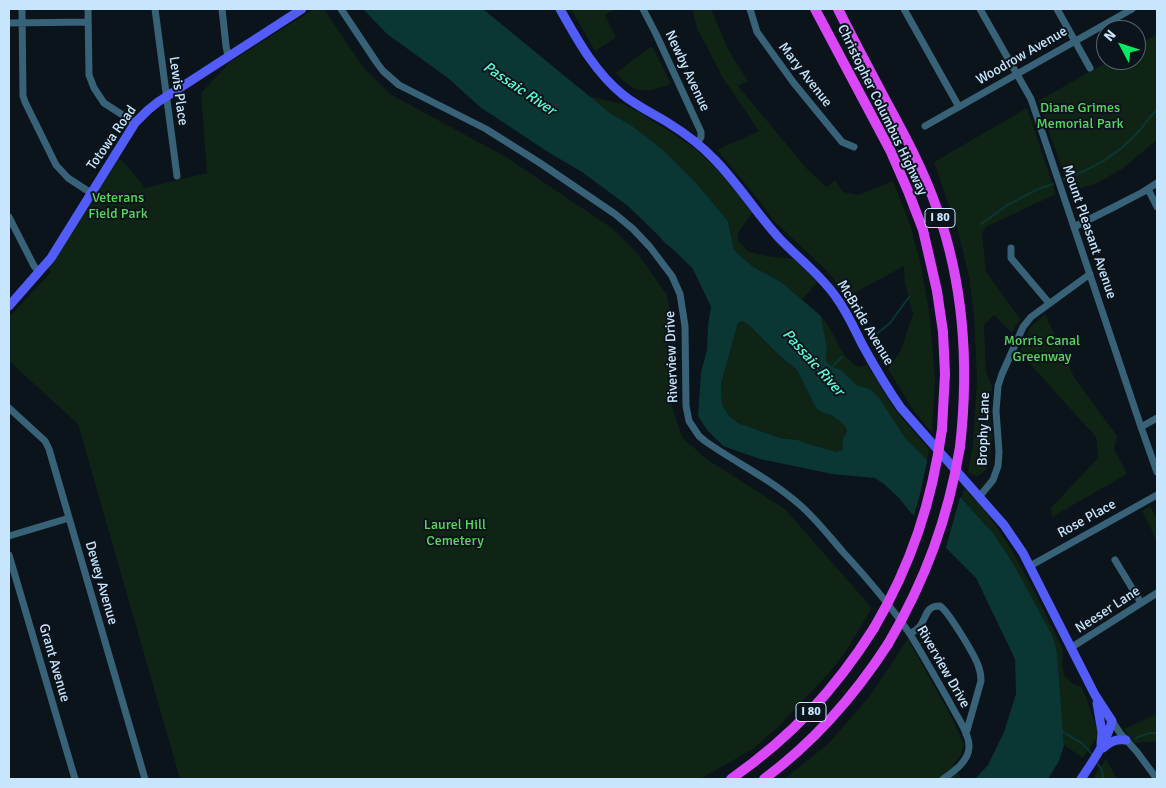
<!DOCTYPE html>
<html>
<head>
<meta charset="utf-8">
<style>
  body { margin:0 }
  #map { position:relative; width:1166px; height:788px; overflow:hidden; background:#0b131b; font-family:Signika,sans-serif }
  canvas { display:block }
  .frame { position:absolute; inset:0; border:10px solid #c7e6fd; pointer-events:none }
  .north { position:absolute; left:1096px; top:20px; width:50px; height:50px; box-sizing:border-box; background:#0b131b; border:1px solid #566775; border-radius:50%; rotate:310deg; font-size:14px; font-weight:700; line-height:20px; text-align:center; color:#c7e6fd }
  .north::after { content:''; display:block; margin:auto; width:18px; height:22px; background:#08e863; clip-path:polygon(50% 0,100% 100%,50% 72%,0 100%) }
</style>
</head>
<body>
<div id="map">
<canvas width="1166" height="788"></canvas>
<div class="frame"></div>
<div class="north">N</div>
</div>
<script>
const ctx = document.querySelector('canvas').getContext('2d');
ctx.lineJoin = 'round';
function paint(path, color) { ctx.fillStyle = color; ctx.fill(path, 'evenodd'); }
function trace(path, color, width, dash) { ctx.strokeStyle = color; ctx.lineWidth = width; ctx.lineCap = dash ? 'butt' : 'round'; ctx.setLineDash(dash || []); ctx.stroke(path); }
function drawText(font, color, halo, rows, align = 'center') {
  ctx.font = font + ' Signika,sans-serif'; ctx.lineWidth = 4; ctx.setLineDash([]); ctx.textBaseline = 'middle'; ctx.strokeStyle = halo; ctx.fillStyle = color; for (const [text, x, y, turn = 0] of rows) {
    ctx.save(); ctx.translate(x, y); ctx.rotate((+turn || 0) * Math.PI / 180); ctx.textAlign = isNaN(turn) ? turn : align; if (halo) ctx.strokeText(text, 0, 0); ctx.fillText(text, 0, 0); ctx.restore();
  }
}
paint(new Path2D(`
  M314,9H324L363,67L390,94L506,157L612,228L639,255L667,295L671,317L672,406L682,437L705,458L785,509L872,608L846,651L830,672L779,726L753,749L700,779H180L78,424L9,361V317L51,272L47,267L116,157L125,163L143,185L144,188L207,173L201,93L230,62Z
  M571,9H616L605,15L616,37L595,51Z
  M692,9H711L729,51L748,81L738,86L807,169L827,187L835,180L843,192L859,195L893,181L911,228L922,270L930,318L935,379L932,433L911,407L888,369L901,350L913,314L905,284L904,266L847,297L829,273L774,221L753,193L717,150L759,131L723,78L697,28Z
  M1157,34V140L1122,169L1095,184L1070,191L1038,101L1111,60H1136V46Z
  M650,47L653,48L671,84C646,94 635,94 616,73Z
  M588,96L623,104L638,112L674,134L697,150L722,174L753,212L738,233V241L749,252L767,256L794,259L817,282L802,300L781,282L752,266L734,250L728,221L698,185L662,149L631,125L611,114Z
  M1027,108L1056,194L986,227L982,234L986,272L1021,320L1016,325L1012,333L994,315L984,325L986,372L992,386L990,408L992,445L987,469L977,477L968,472L973,444L977,380L974,315L969,277L958,231L934,162Z
  M1045,314L1074,377L1117,436L1114,449L1127,474L1052,517L1051,508L1098,458L1096,437L1019,352L1031,326Z
  M821,316C824,320 828,324 830,329C838,343 844,360 859,367L867,365L896,411L929,449L927,461L906,439L880,399L858,386L841,370L832,367L826,361V356L827,348Z
  M742,321L750,326L778,354L797,370L816,408L823,413L832,415L845,426L847,429L843,439L842,450L837,452L812,445L798,440L780,438L738,423L729,416L722,404L721,384L738,323Z
  M964,488L984,509L1007,542L1032,587L1063,649L1062,666L1065,677L1074,684L1082,687L1097,728V737L1083,758L1064,745L1057,652L1011,560L994,534L962,498Z
  M1150,506L1157,519V545L1153,533L1142,511Z
  M908,639L951,716L964,744L961,755L954,764L961,779H784L828,744L869,697Z
  M1157,714V741L1134,743L1124,729Z
  M1106,759L1117,779H1095V775Z`), '#0f2415');
paint(new Path2D(`
  M363,9H483L611,114L631,125L662,149L698,185L728,221L734,250L752,266L781,282L821,316L827,348L826,356V361L832,367L841,370L858,386L870,389L880,399L906,439L925,458L994,534L1011,560L1052,635L1057,652L1064,745L1059,761L1048,779H975L988,765L1004,732L1016,694L1015,659L976,578L911,513L899,498L884,484L875,478L832,474L760,459L723,446L707,430L698,416L701,372L707,350L708,325L711,307L693,269L677,253L664,242L659,236L628,206L582,172L548,152L480,107L448,78L387,34ZM742,321L750,326L778,354L797,370L816,408L823,413L832,415L845,426L847,430L843,439L842,450L837,452L812,445L798,440L780,438L738,423L729,416L722,404L721,384L738,323Z`), '#0a3633');
paint(new Path2D(`
  M928,457L961,494L945,551L913,518L920,494Z`), '#0b131b');
trace(new Path2D(`
  M1064,179C1094,168 1118,155 1139,131C1146,123 1149,117 1157,110
  M981,224L1006,206L1036,190L1053,184
  M873,337L890,323L909,297
  M832,367L842,357
  M1063,732C1073,738 1086,744 1092,755
  M1136,738L1149,733H1157
  M1096,761L1102,770L1103,779`), '#0a3633', 2);
trace(new Path2D(`
  M22,9L23,96L25,102L56,165L68,178L91,193
  M88,9L89,75L94,88L104,103L135,123
  M155,9L177,176
  M222,9L226,46L228,56
  M341,9L377,63L383,71L399,85L486,129L540,163L615,214L633,229L650,247L672,276L680,294L685,326L686,406L689,421L699,436L705,441C736,463 771,479 800,505C816,519 829,536 843,552C867,578 890,605 910,634C924,657 937,680 950,703C956,715 970,734 969,748C968,762 953,772 943,779
  M643,9L656,34L701,132V137L697,144
  M750,9L757,32L793,82L842,142L854,147
  M904,9L959,107
  M980,9L1031,99L1141,427L1157,472
  M1057,9L1090,68
  M9,23L88,22
  M925,126L1132,9
  M1148,189L1157,207
  M9,217L34,266L39,272
  M1074,227L1114,207L1143,192L1157,183
  M1011,248V258L1049,303
  M9,408L45,441L49,449L145,779
  M1141,427L1157,418
  M979,497L993,480L998,466L999,452L996,411L998,386L1002,374L1023,327L1031,317L1090,274
  M9,536L69,518
  M9,555L75,779
  M1115,560L1141,603
  M1030,566L1157,495
  M910,634C913,632 917,630 920,626C927,617 925,606 940,606C948,611 974,654 978,665C980,670 981,675 981,681L966,734
  M1072,647L1157,593
  M1112,721L1120,733L1137,752L1157,779`), '#386278', 7);
trace(new Path2D(`
  M560,9C577,39 594,71 622,94C635,105 652,113 667,122C683,132 701,145 714,159C738,183 756,213 779,238C798,258 820,274 836,297C847,312 854,328 862,344C874,366 887,388 901,408L1004,525L1023,553L1095,695L1112,721C1106,743 1093,761 1081,779
  M9,306L51,258L135,123L148,110L158,102L302,9
  M1097,703L1102,732L1101,744
  M1103,748C1111,741 1116,739 1126,740`), '#525df9', 9);
trace(new Path2D(`
  M815,9L891,152L908,191L923,230L937,291L943,332L945,374L942,429
  M838,9C853,39 869,69 885,99C904,134 924,171 937,209C964,285 969,367 960,447
  M731,779C791,737 835,690 874,628
  M764,779C814,742 855,695 888,644`), '#da47f9', 10);
trace(new Path2D(`
  M874,628C911,565 932,502 942,429
  M888,644C925,581 948,519 960,447`), '#da47f9', 10);
for (const [x, y, w] of [
  [940,218,30],
  [811,712,30]
]) { const box = new Path2D(); box.roundRect(x - w / 2, y - 9.5, w, 19, 4); ctx.fillStyle = '#0b131b'; ctx.fill(box); trace(box, '#c7e6fd', 1); }
drawText('bold 12px', '#c7e6fd', null, [
  ["I 80",940,218],
  ["I 80",811,712]
]);
drawText('14px', '#c7e6fd', '#0b131b', [
  ["Woodrow Avenue",1022,56,-30],
  ["Newby Avenue",687,71,65],
  ["Mary Avenue",805,75,52],
  ["Lewis Place",178,91,82],
  ["Christopher Columbus Highway",882,110,64],
  ["Totowa Road",112,138,-55],
  ["Mount Pleasant Avenue",1089,232,71],
  ["McBride Avenue",865,323,59],
  ["Riverview Drive",672,357,-92],
  ["Brophy Lane",984,429,-88],
  ["Rose Place",1087,519,-29],
  ["Dewey Avenue",101,583,74],
  ["Neeser Lane",1108,610,-33],
  ["Grant Avenue",54,663,74],
  ["Riverview Drive",943,667,60]
]);
drawText('14px', '#57d95e', '#0b131b', [
  ["Diane Grimes",1080,108],
  ["Memorial Park",1080,124],
  ["Veterans",118,198],
  ["Field Park",118,214],
  ["Morris Canal",1042,341],
  ["Greenway",1042,357],
  ["Laurel Hill",455,525],
  ["Cemetery",455,541]
]);
drawText('italic 15px', '#59f9d4', '#0b131b', [
  ["Passaic River",519,89,34],
  ["Passaic River",813,363,48]
]);
</script>
</body>
</html>
